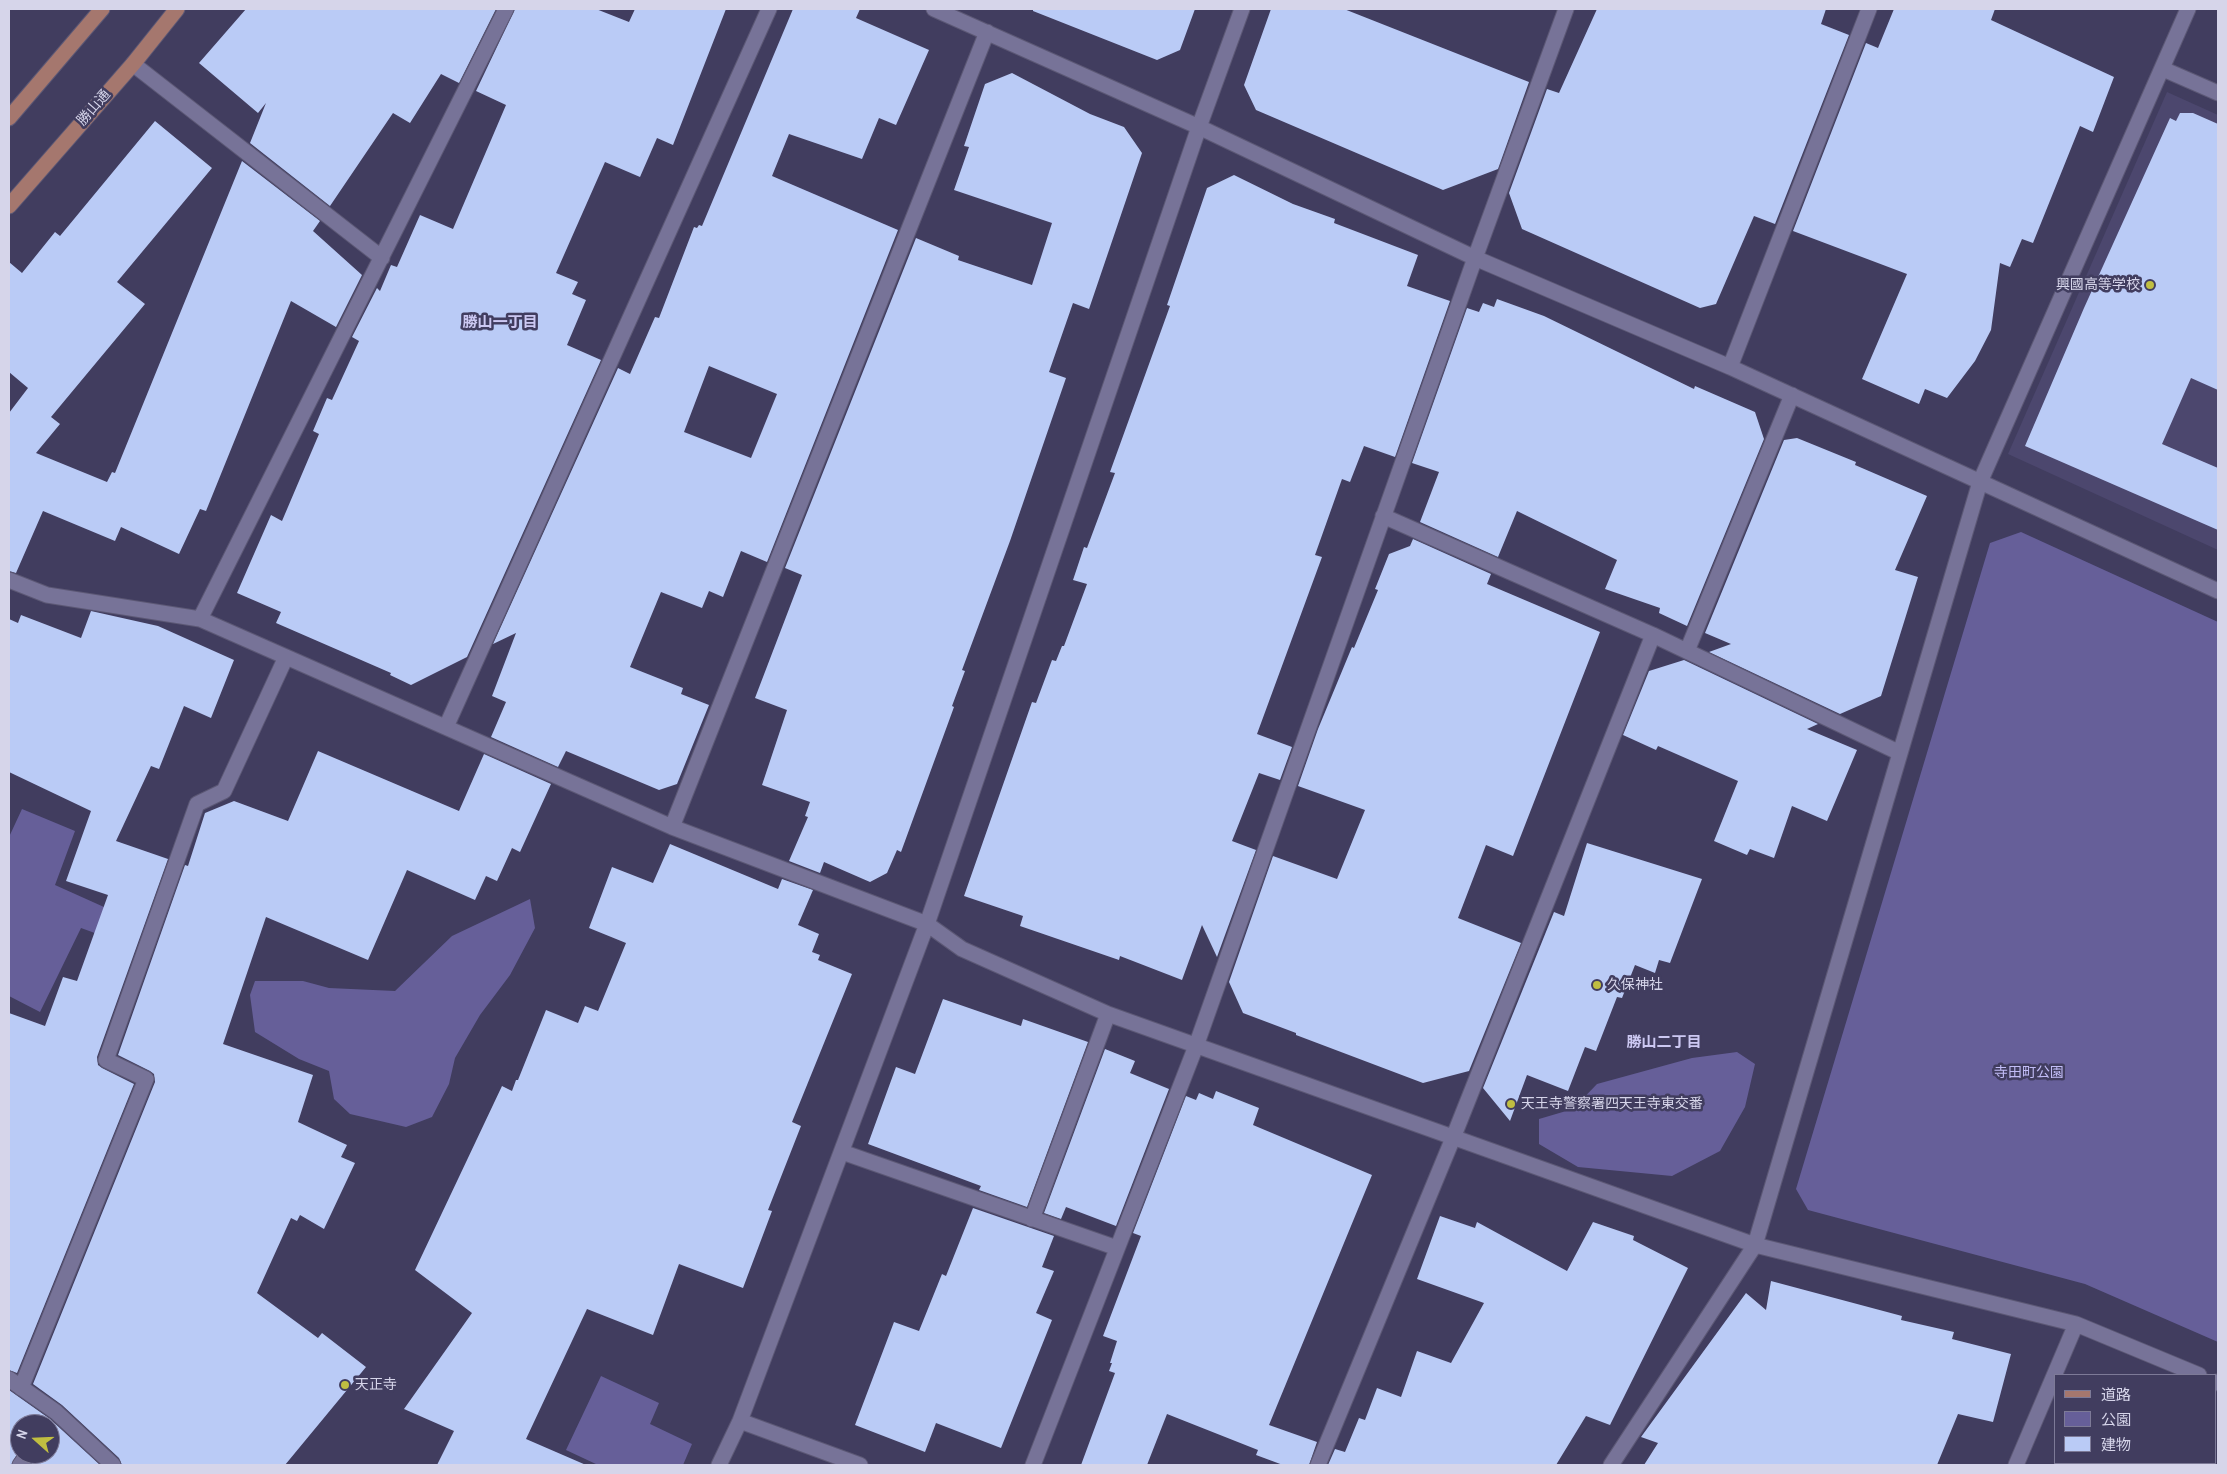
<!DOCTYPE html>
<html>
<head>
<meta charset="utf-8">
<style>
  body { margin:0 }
  #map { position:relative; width:2227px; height:1474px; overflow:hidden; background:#413d5f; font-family:"Archivo Narrow","Noto Sans JP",sans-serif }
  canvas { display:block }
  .frame { position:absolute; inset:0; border:10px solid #d6d5ea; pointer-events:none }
  .legend { position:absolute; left:2054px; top:1374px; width:162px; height:90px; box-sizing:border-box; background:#413d5f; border:1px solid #7d7a97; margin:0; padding:6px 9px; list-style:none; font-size:15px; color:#d6d5ea }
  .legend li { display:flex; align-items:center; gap:10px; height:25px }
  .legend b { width:25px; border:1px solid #7d7a97 }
  .north { position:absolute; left:10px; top:1414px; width:50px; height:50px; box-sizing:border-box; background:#413d5f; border:1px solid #7d7a97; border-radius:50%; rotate:290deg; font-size:14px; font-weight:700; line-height:20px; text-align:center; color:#d6d5ea }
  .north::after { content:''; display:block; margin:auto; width:18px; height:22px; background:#c0be41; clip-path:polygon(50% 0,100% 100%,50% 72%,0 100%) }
</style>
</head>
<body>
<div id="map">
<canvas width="2227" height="1474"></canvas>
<div class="frame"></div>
<ul class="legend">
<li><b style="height:6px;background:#a5776e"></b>道路</li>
<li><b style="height:14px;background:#665f99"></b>公園</li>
<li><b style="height:14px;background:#bacbf6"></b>建物</li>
</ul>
<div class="north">N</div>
</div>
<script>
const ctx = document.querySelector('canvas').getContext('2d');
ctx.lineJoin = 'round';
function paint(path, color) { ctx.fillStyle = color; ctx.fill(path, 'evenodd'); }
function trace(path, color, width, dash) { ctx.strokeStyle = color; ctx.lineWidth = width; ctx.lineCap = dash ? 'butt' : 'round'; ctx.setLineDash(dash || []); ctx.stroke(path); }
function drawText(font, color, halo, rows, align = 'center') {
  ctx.font = font + ' "Archivo Narrow","Noto Sans JP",sans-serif'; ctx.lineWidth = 5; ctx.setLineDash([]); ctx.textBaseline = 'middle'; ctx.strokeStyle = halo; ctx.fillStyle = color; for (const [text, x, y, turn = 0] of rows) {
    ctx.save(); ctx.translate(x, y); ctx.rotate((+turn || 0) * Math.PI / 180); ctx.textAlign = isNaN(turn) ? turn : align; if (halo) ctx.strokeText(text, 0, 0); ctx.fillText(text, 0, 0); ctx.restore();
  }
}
paint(new Path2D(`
  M2167,92L2218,115V550L2008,454Z`), '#4c476e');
paint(new Path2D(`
  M2021,532L2218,622V1342L2085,1284L1808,1210L1796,1189L1990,543Z
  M22,809L75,831L55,885L124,916L114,940L81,928L40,1012L9,996V837Z
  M530,899L535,928L510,975L480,1015L455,1058L449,1084L432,1117L406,1127L350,1114L334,1099L329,1071L299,1059L255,1032L250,995L255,981H303L329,988L395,991L452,936Z
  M1737,1052L1755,1064L1745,1107L1720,1151L1672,1176L1578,1167L1539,1144V1119L1573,1109L1597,1084L1692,1058Z
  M601,1376L659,1403L650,1424L692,1444L683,1465H598L566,1450Z`), '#665f99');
paint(new Path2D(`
  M246,9H496L459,83L441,74L410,123L393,113L330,206L250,143L266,103L258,113L199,63Z
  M515,9H596L629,22L635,9H726L673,145L657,138L640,177L605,162L556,273L578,282L572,294L586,300L567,345L601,360L467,657L411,685L390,675L391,673L276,623L281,612L237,593L271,515L282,521L319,434L313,431L327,398L332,400L359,341L352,337L377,288L380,291L391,265L397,267L420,215L453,229L506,105L476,91Z
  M793,9H860L856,18L929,50L896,125L879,118L862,159L789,134L772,176L898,230L767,562L741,551L723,597L709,591L702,608L661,592L630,667L683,688L681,694L709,705L677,784L659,790L566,751L558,767L491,737L506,702L492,696L516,633L493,644L618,368L630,374L655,317L659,318L694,227L697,228L699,225L702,226ZM709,366L777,394L751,458L684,432Z
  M1033,9H1195L1180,50L1157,60L1033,11Z
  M1271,9H1344L1529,82L1498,169L1443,190L1256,110L1244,85Z
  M1597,9H1826L1821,24L1849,35L1775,224L1754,216L1716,304L1700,308L1522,229L1509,193L1547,89L1559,93Z
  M1894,9H1995L1991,20L2114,77L2093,132L2080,126L2033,243L2022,239L2010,267L2000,263L1991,330L1975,361L1947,398L1925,389L1919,404L1862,379L1907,274L1793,231L1866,43L1878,48Z
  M1012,73L1090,114L1124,127L1142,153L1089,309L1073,303L1049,372L1066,378L1010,541L962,670L965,671L952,706L954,707L901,852L897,850L887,873L870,882L824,862L820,873L789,861L808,817L805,816L810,802L762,785L787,710L755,698L802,575L785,568L916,238L959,256L958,260L1032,285L1052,223L954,190L969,147L964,146L985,84Z
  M2180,113H2193L2218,124V390L2191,378L2162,444L2218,468V530L2025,446L2084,308L2170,118L2176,121Z
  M155,121L212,168L117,282L145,304L51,417L60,424L36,453L107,482L112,472L115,473L242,161L320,221L313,231L362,275L336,327L291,301L206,511L200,509L179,554L121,527L115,541L43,511L16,573L9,571V413L28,388L9,372V262L22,273L55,232L60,236Z
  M1234,175L1293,204L1335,219L1334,223L1418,255L1407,286L1450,301L1395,457L1364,446L1350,482L1342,479L1315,555L1322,557L1257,734L1292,747L1280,780L1259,773L1232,841L1256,850L1217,957L1202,925L1182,980L1120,956L1119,960L1020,926L1023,916L964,896L1032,702L1036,703L1052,660L1056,661L1062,646H1064L1087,584L1073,580L1084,547L1087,548L1115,473L1110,472L1170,306L1167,305L1207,188Z
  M1497,299L1544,316L1694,389L1695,386L1755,412L1764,439L1687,626L1659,613L1660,608L1605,589L1617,560L1517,511L1498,557L1420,522L1439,472L1412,463L1467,308L1479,312L1483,303L1494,307Z
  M1797,438L1856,462L1855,465L1927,496L1895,570L1918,577L1881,696L1840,714L1709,652L1731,644L1705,633L1784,440Z
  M1413,539L1491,574L1487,584L1600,632L1513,856L1486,845L1458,918L1521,943L1469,1071L1423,1083L1296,1035V1033L1243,1013L1229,982L1273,856L1337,879L1365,810L1298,786L1318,729L1352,647L1354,648L1378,590L1375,589L1389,554L1410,546Z
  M91,611L158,626L234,660L211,718L184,706L159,769L151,766L116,841L168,859L97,1057L98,1065L102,1068L134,1084L17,1373L9,1370V1013L45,1026L63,977L77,981L108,895L66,881L91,811L9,772V619L18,623L21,615L81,638Z
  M1684,660L1818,724L1807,729L1857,750L1827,821L1792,806L1774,858L1750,849L1747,855L1714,841L1738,781L1658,746L1656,750L1623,735L1649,671Z
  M318,751L459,811L484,754L551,784L520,852L512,848L497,881L486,876L475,900L407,870L368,960L266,917L223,1044L313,1075L298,1122L347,1145L341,1157L355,1163L324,1229L300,1215L297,1221L291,1218L257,1293L318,1338L322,1333L366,1367L285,1465H122L119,1458L62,1405L33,1384L155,1082L154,1074L150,1071L118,1055L185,865L188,866L205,813L234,801L288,821Z
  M1587,843L1702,879L1670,963L1659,960L1655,973L1635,965L1622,998L1617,997L1596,1051L1585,1047L1568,1091L1527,1075L1510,1121L1483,1088L1554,912L1564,916Z
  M670,844L778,889L782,879L813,890L798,925L819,934L812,952L820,955L818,960L852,974L792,1122L801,1126L768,1210L772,1211L743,1288L679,1264L653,1335L587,1309L526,1439L586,1465H437L454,1431L404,1409L472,1313L415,1270L502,1086L512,1091L516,1080H518L546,1010L578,1023L585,1006L598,1011L626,943L589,928L612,867L653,883Z
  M943,999L1021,1026L1023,1019L1088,1042L1027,1207L979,1190L981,1186L868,1144L896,1067L915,1074Z
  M1105,1049L1135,1061L1130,1073L1169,1089L1116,1226L1066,1207L1061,1219L1044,1213Z
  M1216,1091L1259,1108L1253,1125L1372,1175L1269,1425L1317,1442L1309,1465H1283L1256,1455L1258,1450L1167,1414L1147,1465H1081L1115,1373L1109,1371L1112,1363H1110L1117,1341L1103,1336L1141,1236L1133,1233L1186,1096L1196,1100L1199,1093L1213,1099Z
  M973,1208L1054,1236L1042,1267L1054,1271L1036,1313L1052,1320L1001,1448L936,1423L925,1452L855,1425L894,1322L919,1331L942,1274L946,1276Z
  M1440,1216L1475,1228L1477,1222L1567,1271L1593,1222L1634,1236L1633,1240L1688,1268L1610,1425L1586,1416L1556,1465H1328L1335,1449L1345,1452L1359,1418L1365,1420L1377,1388L1401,1397L1417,1351L1451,1363L1484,1303L1417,1279Z
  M1771,1281L1902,1316L1901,1320L1954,1332L1952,1339L2011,1354L1993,1422L1958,1414L1937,1465H1644L1658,1443L1641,1437L1746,1293L1766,1310Z
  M9,1390L50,1419L100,1465H31L37,1454H50V1424H20V1449L11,1465H9Z`), '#bacbf6');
const minor = new Path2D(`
  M934,9L1199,127L1475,258L1730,367L2218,591
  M133,64L382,258
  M2163,69L2218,93
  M1730,367L1869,9
  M1383,516L1653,635L1900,753
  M9,580L47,595L200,619L672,827L927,924L962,949L1108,1014L1755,1245L2076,1324L2199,1375
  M200,619L506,9
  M1687,651L1792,395
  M446,727L769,9
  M672,827L987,32
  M842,1152L1117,1248
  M1032,1219L1108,1014
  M9,1379L56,1412L113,1465
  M2216,1382L2218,1383
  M21,1388L146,1079L106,1060L197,804L224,791L286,657
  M740,1421L860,1465
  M20,1465L28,1454
  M719,1465L740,1421L927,924L1199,127L1242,9
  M1033,1465L1196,1046L1475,258L1566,9
  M1318,1465L1453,1138L1653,635
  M1611,1465L1755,1245L1980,482L2188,9
  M2016,1465L2076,1324`);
const major = new Path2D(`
  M9,118L102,9
  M9,206L133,64L177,9`);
trace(minor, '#5c5875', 17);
trace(major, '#5c5875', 17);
trace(minor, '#777398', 15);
trace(major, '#a5776e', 15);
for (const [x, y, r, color] of [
  [2150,285,5,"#c0be41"],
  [1597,985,5,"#c0be41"],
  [1511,1104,5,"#c0be41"],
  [345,1385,5,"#c0be41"]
]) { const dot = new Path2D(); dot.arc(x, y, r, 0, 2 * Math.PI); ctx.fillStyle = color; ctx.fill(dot); trace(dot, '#413d5f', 2); }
drawText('14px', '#d6d5ea', '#413d5f', [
  ["勝山通",94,108,-49]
]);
drawText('14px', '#d6d5ea', '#413d5f', [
  ["興國高等学校",2140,285,"right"],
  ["久保神社",1607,985],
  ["天王寺警察署四天王寺東交番",1521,1104],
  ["天正寺",355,1385]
], 'left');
drawText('14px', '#c2bdf7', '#413d5f', [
  ["寺田町公園",2029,1073]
]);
drawText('bold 15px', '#ccc8f2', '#413d5f', [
  ["勝山一丁目",500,323],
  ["勝山二丁目",1664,1043]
]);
</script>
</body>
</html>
